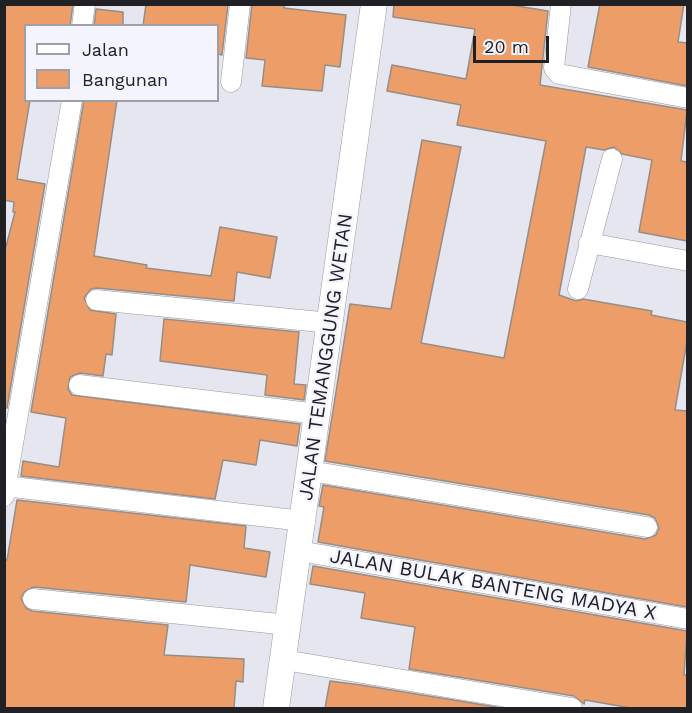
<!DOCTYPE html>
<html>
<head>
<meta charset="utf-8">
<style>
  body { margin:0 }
  #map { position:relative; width:692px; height:713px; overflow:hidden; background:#e6e6f0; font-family:"Work Sans",sans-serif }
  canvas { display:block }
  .frame { position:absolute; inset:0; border:6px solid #212125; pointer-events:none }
  .legend { position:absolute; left:24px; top:24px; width:195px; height:78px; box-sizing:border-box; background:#f3f4fd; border:2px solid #9fa0a7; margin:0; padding:8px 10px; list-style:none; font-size:18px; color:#212125 }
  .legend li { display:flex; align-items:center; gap:12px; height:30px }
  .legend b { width:30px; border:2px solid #9fa0a7 }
  .scale { position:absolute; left:473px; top:36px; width:76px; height:27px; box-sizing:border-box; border:3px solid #212125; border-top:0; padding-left:8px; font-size:18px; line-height:21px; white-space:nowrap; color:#212125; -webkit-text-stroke:4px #f3f4fd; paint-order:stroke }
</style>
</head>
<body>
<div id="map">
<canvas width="692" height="713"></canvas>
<div class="frame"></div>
<ul class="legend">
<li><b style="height:8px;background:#fff"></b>Jalan</li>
<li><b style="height:16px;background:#ed9e68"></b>Bangunan</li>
</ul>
<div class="scale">20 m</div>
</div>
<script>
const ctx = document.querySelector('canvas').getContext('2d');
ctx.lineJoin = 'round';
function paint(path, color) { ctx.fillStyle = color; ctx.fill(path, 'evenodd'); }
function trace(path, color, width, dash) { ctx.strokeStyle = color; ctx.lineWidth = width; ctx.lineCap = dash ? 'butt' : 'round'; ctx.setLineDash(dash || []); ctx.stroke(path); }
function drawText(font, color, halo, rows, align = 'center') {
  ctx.font = font + ' "Work Sans",sans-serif'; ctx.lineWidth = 5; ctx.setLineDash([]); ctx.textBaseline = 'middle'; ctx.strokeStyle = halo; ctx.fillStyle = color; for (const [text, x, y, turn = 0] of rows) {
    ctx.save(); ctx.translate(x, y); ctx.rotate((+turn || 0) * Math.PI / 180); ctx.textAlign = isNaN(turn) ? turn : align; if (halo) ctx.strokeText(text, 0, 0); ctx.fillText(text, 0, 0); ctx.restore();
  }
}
const building = new Path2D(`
  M4,4H73L70,26H26V100H30L17,179L45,184L7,408H4V254L15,212H13L14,202L4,200Z
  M146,4H228L222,55L218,54V26H143Z
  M252,4H285L284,8L346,15L340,67L325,65L322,91L262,86L265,60L246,58Z
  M394,4H505L548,11L540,85L687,110L681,161L687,162V241L639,232L652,160L622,154L614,147L604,150L586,147L559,295L576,301L583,299L652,311L651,315L687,322V341L675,410L687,411V607L318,542L324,507L319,506L323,485L645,539L656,535L659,528L655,518L649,515L325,461L350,304L391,309L422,140L461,147L421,343L504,358L546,141L457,125L461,105L387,91L392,65L466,79L475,29L393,17Z
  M600,4H684L678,42L687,43V86L588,67Z
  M96,9L123,12V26H94Z
  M84,100H117L94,256L147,265L146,268L211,276L220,227L277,237L270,278L237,272L234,301L97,288L91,289L84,298L90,310L116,314L112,355L106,354L103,376L80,373L70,377L68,389L72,395L300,424L297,446L260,440L256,465L223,460L215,499L21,476L23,461L59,467L66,418L31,412Z
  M164,319L299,332L294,384L306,385L304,400L265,395L267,375L160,361Z
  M17,500L246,526L244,548L270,552L266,577L190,565L186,602L34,587L24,592L21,598L26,608L32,611L168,625L164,655L244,659L243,682L236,681L234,708H4V560H7Z
  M313,566L687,631L684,675H687V708H631L585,700L584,704L574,696L409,669L415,627L361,618L365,593L310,584Z
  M330,681L361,685L502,708H325Z`);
paint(building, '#ed9e68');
trace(building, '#958d87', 1.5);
const minor = new Path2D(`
  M561,4L554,68L559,74L688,98
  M82,26L85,4
  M231,82L240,4
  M589,243L688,261
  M578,289L612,159
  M96,300L331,323
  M79,385L318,414
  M310,471L647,527
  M4,486L303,521
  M4,496L72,100
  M299,551L688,619
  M33,599L289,625
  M284,660L572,708`);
const tertiary = new Path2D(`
  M276,708L374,4`);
trace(minor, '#97979f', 21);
trace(tertiary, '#97979f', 27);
trace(minor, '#fff', 20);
trace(tertiary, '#fff', 26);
drawText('20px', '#212125', '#f3f4fd', [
  ["JALAN TEMANGGUNG WETAN",326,357,-82],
  ["JALAN BULAK BANTENG MADYA X",493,585,10]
]);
</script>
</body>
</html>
